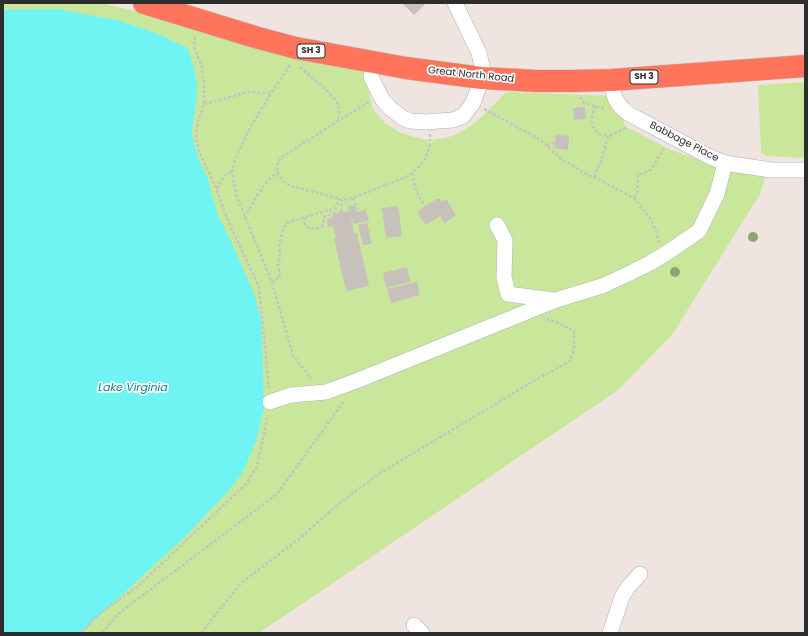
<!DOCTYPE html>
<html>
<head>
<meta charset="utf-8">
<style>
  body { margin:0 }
  #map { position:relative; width:808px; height:636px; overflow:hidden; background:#efe4e0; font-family:Poppins,sans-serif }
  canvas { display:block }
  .frame { position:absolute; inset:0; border:4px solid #2d2d2d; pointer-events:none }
</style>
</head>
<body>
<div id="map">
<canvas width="808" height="636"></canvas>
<div class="frame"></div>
</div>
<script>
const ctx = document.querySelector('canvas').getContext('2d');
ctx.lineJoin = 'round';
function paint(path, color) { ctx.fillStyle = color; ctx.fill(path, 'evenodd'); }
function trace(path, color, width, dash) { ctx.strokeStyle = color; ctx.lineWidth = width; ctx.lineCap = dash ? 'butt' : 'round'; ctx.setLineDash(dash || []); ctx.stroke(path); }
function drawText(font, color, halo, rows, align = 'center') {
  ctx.font = font + ' Poppins,sans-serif'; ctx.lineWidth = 3.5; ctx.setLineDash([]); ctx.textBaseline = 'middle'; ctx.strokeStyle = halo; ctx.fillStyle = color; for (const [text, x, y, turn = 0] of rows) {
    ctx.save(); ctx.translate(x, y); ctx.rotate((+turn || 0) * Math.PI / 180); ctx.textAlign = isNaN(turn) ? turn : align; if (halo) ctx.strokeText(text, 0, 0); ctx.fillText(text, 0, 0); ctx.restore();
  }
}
paint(new Path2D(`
  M3,3H100L179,21L364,69L373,109L385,123L401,133L414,137L428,140L429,143H432L433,139C440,138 446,138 452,136C474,128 490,108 506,92L616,96L625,126L671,150L694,158L767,172L760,194L672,335L618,390L259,633H3Z
  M805,82V158L767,156L761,153L758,85Z`), '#c9e79b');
paint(new Path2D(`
  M56,9L118,20L151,31L188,48L194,68L197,85V98L194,116L192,135L198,158L207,177L218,216L228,235L254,293L261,319L263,366L264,409L256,441L242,474L229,490L189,533L85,629L82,633H3V10Z`), '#70f4f3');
paint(new Path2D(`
  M402,3H426L414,15Z
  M585,107L586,119L574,120L573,108Z
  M556,135L569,136L568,150L554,148Z
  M436,199H440L441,202L446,199L456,215L445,223L440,216L426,225L417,212Z
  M355,205L356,212L366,210L369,221L353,224L352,218H351L354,233H357L369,286L346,291L334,238H336L333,226L328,227L327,219L332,218L333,215L334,214L349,211L348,206Z
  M398,206L402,236L386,238L382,208Z
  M367,223L372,244L363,245L358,225Z
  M407,267L410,282L386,288L383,273Z
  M417,282L420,295L391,303L387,289Z`), '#c8c0bb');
const minor = new Path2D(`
  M373,62L371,77L382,99L391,109L403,118L410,121L425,122L453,120L463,116L473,103L482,78V66L479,53L455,3
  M612,80C613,97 615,103 629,114L708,156L725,163L771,170H805
  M497,225L505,240L504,277L508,294L553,300
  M270,402L291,395L326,392L356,381L556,300L602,286L628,274L650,263L671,250L699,231L717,194L725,163
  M414,625L422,633
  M610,633L622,597L628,587L640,574`);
const highway = new Path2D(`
  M144,3L255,37L296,48L406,68L482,78L537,81H573L612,80L805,66`);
trace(minor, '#adb3ba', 16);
trace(highway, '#c4c4c4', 23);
trace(new Path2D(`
  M195,37L194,47L202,67L204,86V104L198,121L196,137L200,154L217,190L226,216L259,287L269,388
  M290,65L271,93L250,128L235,159L232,171L236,195L272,282L293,356L312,379
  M300,67C309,76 334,94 338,105C340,110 339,115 338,120
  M580,97L584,103L605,109
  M369,102L338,121L282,157L278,162L277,168L278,174L283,181L291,186L334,197L342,200L353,198L406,177C423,166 431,155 430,134
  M204,104L248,92L270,93
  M595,106C592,114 589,127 598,133C600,135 605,135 608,136
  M484,109L541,140L563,161L571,164L582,172L600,180L634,198L650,218L656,231L659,242
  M547,146L555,142
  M413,173C413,185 418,196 425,207
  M595,177L596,171L601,162L608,136L626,128
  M217,189C221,181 223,175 232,171
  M634,197L637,194L638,175L651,170L664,148
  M353,198L358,211
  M304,217C304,220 304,224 306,226C310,230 318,229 322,226C324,224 323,219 324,217L335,213L342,212L341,209L342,200
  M245,218C253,202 263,182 278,172
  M272,282L280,277L278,265L280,257L279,246L282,233L284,227L287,223L292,221L336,208L339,199
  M82,633L95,617L137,587L246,484L257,466L268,415
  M102,633L118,614L277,494L329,422L343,402
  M201,633L242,582L299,539L335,507L377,475L537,379L570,361L574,348V331L556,322L547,319`), '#c4c4c4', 2.5, [3, 2]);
trace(minor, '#fff', 15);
trace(highway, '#ff755b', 22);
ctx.fillStyle = '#90a472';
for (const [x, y] of [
  [753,237],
  [675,272]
]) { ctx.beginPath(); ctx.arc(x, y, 5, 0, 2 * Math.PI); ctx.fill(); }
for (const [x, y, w] of [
  [311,51,28],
  [644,77,28]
]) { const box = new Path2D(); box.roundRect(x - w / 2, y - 7, w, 14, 3); ctx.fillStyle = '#fff'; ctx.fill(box); trace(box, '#2d2d2d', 1); }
drawText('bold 9px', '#2d2d2d', null, [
  ["SH 3",311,51],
  ["SH 3",644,77]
]);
drawText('10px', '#2d2d2d', '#fff', [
  ["Great North Road",471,75,6],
  ["Babbage Place",684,142,27]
]);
drawText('italic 11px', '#0a7f88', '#fff', [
  ["Lake Virginia",133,388]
]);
</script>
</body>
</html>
